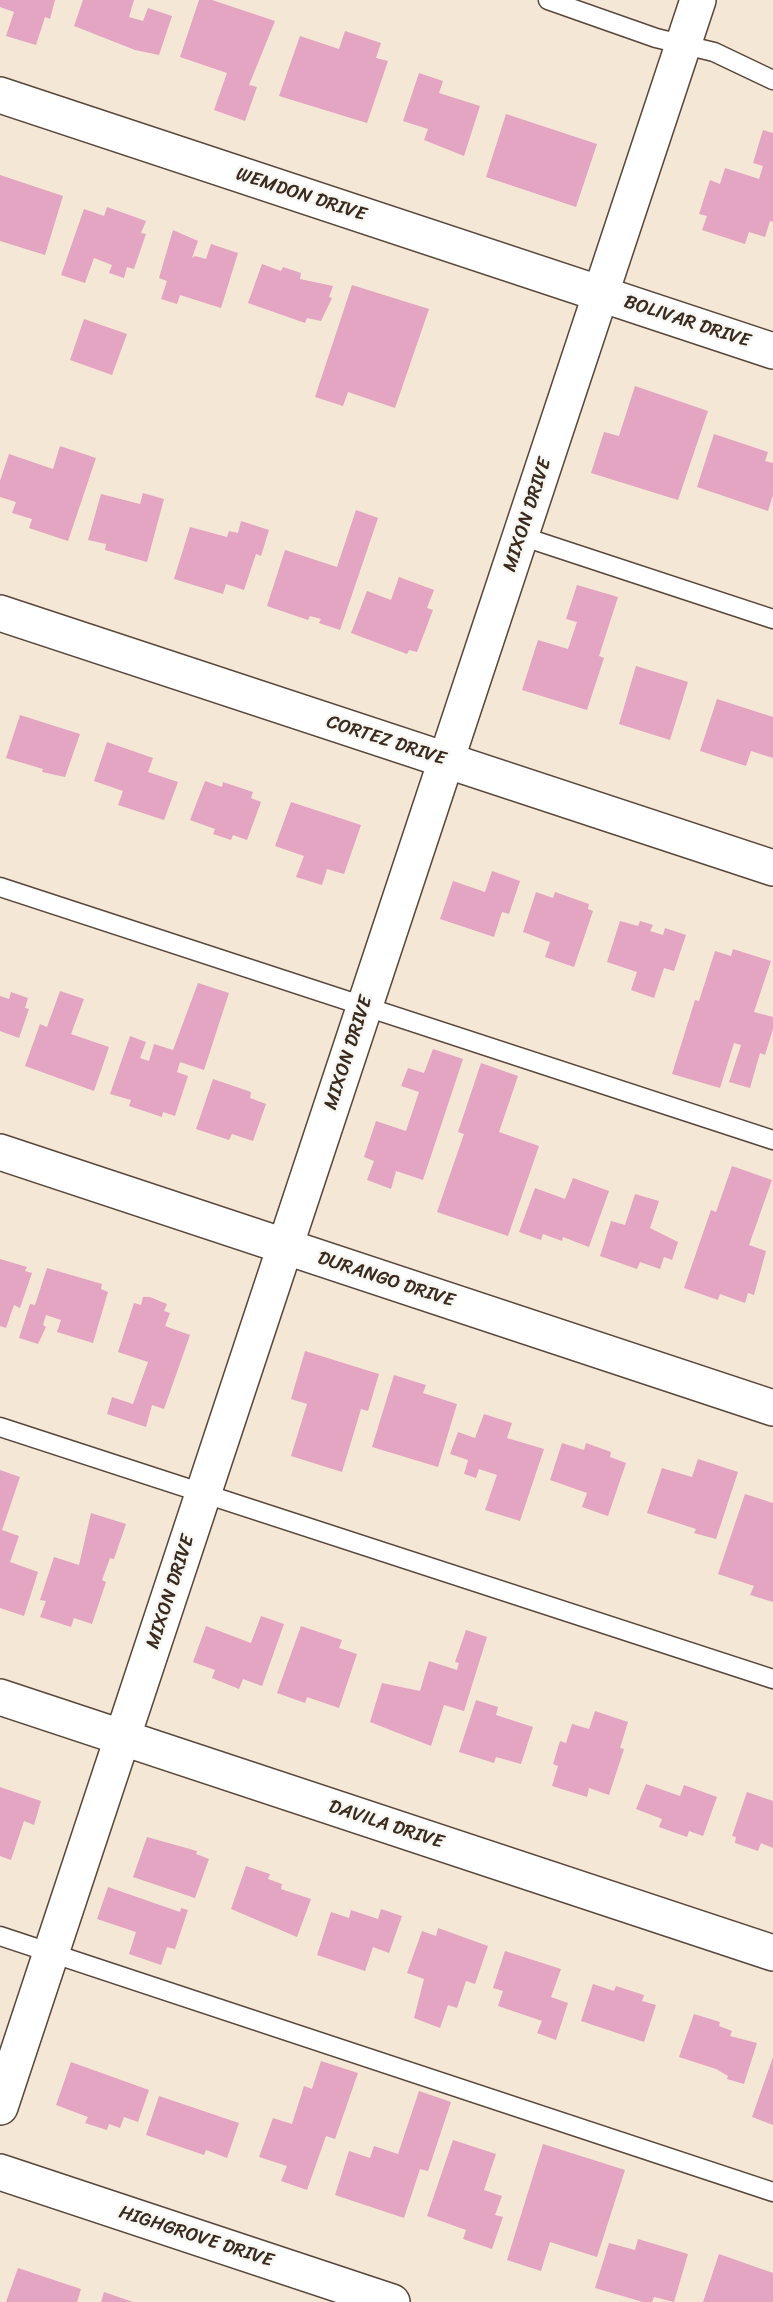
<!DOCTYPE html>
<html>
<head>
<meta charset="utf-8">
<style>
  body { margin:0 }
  canvas { display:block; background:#f4e7d5 }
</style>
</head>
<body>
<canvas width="773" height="2302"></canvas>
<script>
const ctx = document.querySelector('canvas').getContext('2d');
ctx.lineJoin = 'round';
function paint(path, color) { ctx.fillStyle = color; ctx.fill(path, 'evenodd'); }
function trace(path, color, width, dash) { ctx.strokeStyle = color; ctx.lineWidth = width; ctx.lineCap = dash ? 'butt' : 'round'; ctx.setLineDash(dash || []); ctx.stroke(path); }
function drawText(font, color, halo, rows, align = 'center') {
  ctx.font = font + ' Sriracha,sans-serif'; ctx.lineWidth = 5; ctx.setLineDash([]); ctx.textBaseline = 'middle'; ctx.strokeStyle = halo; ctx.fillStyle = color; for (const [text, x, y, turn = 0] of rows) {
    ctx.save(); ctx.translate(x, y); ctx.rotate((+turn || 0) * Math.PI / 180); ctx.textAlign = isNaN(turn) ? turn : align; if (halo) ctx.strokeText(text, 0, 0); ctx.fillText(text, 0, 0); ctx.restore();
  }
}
paint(new Path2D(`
  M0,0H55L50,19L45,17L36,45L6,36L14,12L0,7Z
  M83,0H134L129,17L143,21L148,8L172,16L159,55L135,50L74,26Z
  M199,0H212L275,21L249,85L257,87L245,121L214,110L227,73L180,57Z
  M345,31L381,43L376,58L388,61L367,123L279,96L300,36L339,49Z
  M419,73L443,81L439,93L480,106L464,156L424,140L428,129L403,121Z
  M506,114L597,144L576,207L486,177Z
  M763,130L773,133V222L770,221L765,237L749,232L745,244L702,230L707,216L699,214L710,180L720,184L725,168L759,179L763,166L753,163Z
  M0,175L63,196L45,255L0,241Z
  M107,207L146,221L141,233L146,234L134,269L127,267L124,278L109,273L112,265L94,258L85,283L61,275L84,209L104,216Z
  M173,230L198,241L192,258L195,256L206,259L211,244L238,253L221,308L180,295L177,304L161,299L167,281L159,278Z
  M262,264L281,271L283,267L301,273L300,279L333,286L329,297L332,298L321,321L307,318L305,323L248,303Z
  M352,285L429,309L395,408L348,392L343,406L315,397Z
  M84,319L127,334L112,375L70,360Z
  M635,386L708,411L678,500L591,473L604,432L619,436Z
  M714,434L768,452L765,461L773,463V495L768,511L697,487Z
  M60,446L96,458L68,541L29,528L32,519L12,513L16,502L0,497V481L9,454L53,469Z
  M143,493L164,499L147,562L105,550L106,544L88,540L101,494L140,504Z
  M356,510L378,518L340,630L319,623L321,619L310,616L308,620L267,606L285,550L337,567Z
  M241,521L269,530L261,556L256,554L244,590L226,584L223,594L174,579L190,527L227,537L229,531L238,533Z
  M399,577L434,590L427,608L433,610L417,652L409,650L407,654L351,633L367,591L391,600Z
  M577,585L618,597L599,656L604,658L587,710L522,690L538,640L568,649L577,622L566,619Z
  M636,666L688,682L670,740L619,724Z
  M717,699L773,717V758L751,751L746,766L700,751Z
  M20,715L80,734L65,777L42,772L43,769L6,758Z
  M107,742L153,758L148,772L178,782L164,820L118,805L123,791L94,781Z
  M205,781L222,787L223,782L253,792L251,798L261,802L247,840L233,835L231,840L213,834L215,829L190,820Z
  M291,802L361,825L344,874L327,869L322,885L296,877L304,856L275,846Z
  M492,871L520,881L509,914L502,912L494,937L440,919L453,881L485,892Z
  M536,892L553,898L555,892L589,904L588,909L593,911L574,967L545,957L550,942L523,932Z
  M620,921L638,926L640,921L653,925L650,931L663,935L665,928L686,935L674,971L664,968L654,998L631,990L637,972L607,962Z
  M733,949L771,961L754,1012L773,1017V1029L765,1055L760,1053L750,1088L729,1082L741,1045L734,1043L720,1088L672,1074L695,1000L699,1001L715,951L731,956Z
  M198,983L229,993L204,1070L180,1062L177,1072L188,1076L175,1116L163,1112L162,1117L129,1106L131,1100L110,1094L130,1036L146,1042L140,1058L149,1061L154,1044L173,1050Z
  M60,991L84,999L71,1034L109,1047L94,1091L25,1066L40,1024L47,1027Z
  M11,992L28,998L25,1008L29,1009L19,1038L0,1031V996L9,999Z
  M433,1049L463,1059L423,1180L396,1171L391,1189L367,1180L374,1161L364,1157L376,1121L406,1131L419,1092L401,1086L408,1068L424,1073Z
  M481,1063L518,1076L499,1132L539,1146L508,1236L437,1212L464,1134L458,1132Z
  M213,1079L251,1092L250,1098L266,1104L253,1141L232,1134L229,1140L196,1129Z
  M732,1166L772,1180L749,1245L766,1251L754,1295L748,1293L745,1303L720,1294L718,1300L684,1288L711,1210L716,1212Z
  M573,1178L609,1191L589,1247L563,1237L562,1241L543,1234L541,1240L519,1232L535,1188L565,1199Z
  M635,1194L659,1201L650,1228L678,1242L672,1260L664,1257L660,1269L640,1262L637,1269L600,1256L611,1221L625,1225Z
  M0,1259L27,1267L25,1271L32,1273L20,1308L14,1305L6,1328L0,1326Z
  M47,1268L102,1284L101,1289L108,1292L93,1343L57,1332L61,1320L46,1315L43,1325L46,1327L38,1344L19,1338L30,1304L35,1305Z
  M143,1297H150L167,1304L164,1311L170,1313L165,1326L190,1335L164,1409L152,1405L146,1427L107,1414L112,1397L133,1404L148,1362L118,1352L134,1303L141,1305Z
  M305,1351L379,1374L368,1411L361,1409L342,1472L291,1456L307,1404L291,1399Z
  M394,1375L426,1385L423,1393L457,1404L438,1467L372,1447Z
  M484,1414L512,1423L507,1438L544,1449L520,1521L485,1510L497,1475L479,1469L476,1478L464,1474L468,1460L450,1454L458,1432L475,1438Z
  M562,1443L584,1450L586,1443L611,1452L610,1457L626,1463L608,1516L582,1507L587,1493L550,1480Z
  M698,1459L738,1472L716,1539L694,1533L696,1529L647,1513L662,1468L692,1477Z
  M0,1470L20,1477L2,1530L19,1536L10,1562L38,1572L24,1616L0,1608Z
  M745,1494L773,1503V1602L750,1595L754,1586L718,1574Z
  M91,1513L126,1524L114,1559L110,1558L102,1580L106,1582L92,1624L74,1618L71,1627L40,1617L46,1601L40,1600L54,1557L79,1565Z
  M261,1616L284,1624L262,1686L243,1679L239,1689L212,1678L215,1670L193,1662L206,1626L251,1643Z
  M301,1626L342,1640L339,1648L357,1654L339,1708L307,1697L305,1703L277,1693Z
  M466,1630L487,1637L464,1711L444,1705L431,1746L370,1722L382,1683L420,1691L429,1661L457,1670L459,1663L455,1662Z
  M476,1700L498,1707L496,1715L533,1727L521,1764L496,1757L494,1763L459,1752Z
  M595,1711L628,1722L620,1748L624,1749L609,1795L589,1788L587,1797L552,1786L558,1766L553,1764L560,1741L566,1743L572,1724L589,1729Z
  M646,1784L680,1796L684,1785L717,1797L703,1836L689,1831L687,1837L659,1827L662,1819L636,1809Z
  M0,1787L41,1801L34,1825L24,1821L11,1860L0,1856Z
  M747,1792L773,1801V1848L761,1843L758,1851L735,1843L736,1837L732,1836Z
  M147,1837L197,1851L196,1854L209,1859L195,1898L133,1877Z
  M246,1866L270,1874L268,1879L282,1884L281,1889L311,1899L297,1937L231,1909Z
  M108,1887L180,1912L181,1908L188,1910L175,1949L167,1947L161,1965L129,1954L136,1932L97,1919Z
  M381,1909L402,1916L389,1953L373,1947L365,1971L317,1955L331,1912L349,1918L351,1910L378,1919Z
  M438,1928L488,1946L475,1984L466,1981L457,2008L448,2005L440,2028L414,2018L424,1979L407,1973L422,1931L436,1936Z
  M505,1951L561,1969L551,1997L568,2003L556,2040L537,2033L542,2021L498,2006L503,1991L493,1988Z
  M593,1984L614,1991L616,1986L644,1995L642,2001L656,2005L644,2042L581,2021Z
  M694,2014L720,2022L719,2026L732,2031L730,2036L757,2043L744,2084L727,2079L728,2076L716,2069L679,2057Z
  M773,2057V2125L752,2117Z
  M321,2061L358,2073L335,2139L326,2136L307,2190L281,2181L287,2166L259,2157L273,2118L292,2124L304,2086L312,2089Z
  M71,2062L149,2090L138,2122L124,2117L120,2128L109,2124L107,2130L85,2123L88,2117L56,2105Z
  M419,2091L451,2102L428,2171L420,2169L404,2218L335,2195L349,2151L370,2158L374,2146L398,2154Z
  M159,2096L239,2123L227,2158L206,2150L204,2155L146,2135Z
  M453,2140L496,2154L484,2190L502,2196L495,2215L503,2217L492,2249L463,2239L466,2230L427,2216Z
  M543,2144L625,2170L597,2257L550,2242L541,2271L507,2260Z
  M638,2239L688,2254L674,2302L654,2297L652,2302H643L595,2288L609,2243L635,2250Z
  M719,2254L773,2273V2302H703Z
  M18,2268L81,2289L77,2302H6Z
  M104,2292L133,2302H101Z`), '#e3a5c2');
const lane = new Path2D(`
  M548,0L656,38L714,52L773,80
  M521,536L773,619
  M0,887L773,1140
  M0,1427L773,1679
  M0,1936L773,2192`);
const street = new Path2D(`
  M0,95L773,351
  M0,613L773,868
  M0,1152L773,1408
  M0,1697L773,1953
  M0,2107L698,0
  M0,2172L392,2302`);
trace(lane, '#574639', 21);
trace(street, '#574639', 38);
trace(lane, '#fff', 18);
trace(street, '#fff', 35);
drawText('19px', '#3b2a1e', '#f6f6f2', [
  ["WEMDON DRIVE",301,195,18],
  ["BOLIVAR DRIVE",687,322,18],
  ["MIXON DRIVE",528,515,-72],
  ["CORTEZ DRIVE",386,741,18],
  ["MIXON DRIVE",349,1053,-72],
  ["DURANGO DRIVE",386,1280,18],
  ["MIXON DRIVE",171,1592,-72],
  ["DAVILA DRIVE",386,1825,18],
  ["HIGHGROVE DRIVE",196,2237,18]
]);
</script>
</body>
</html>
